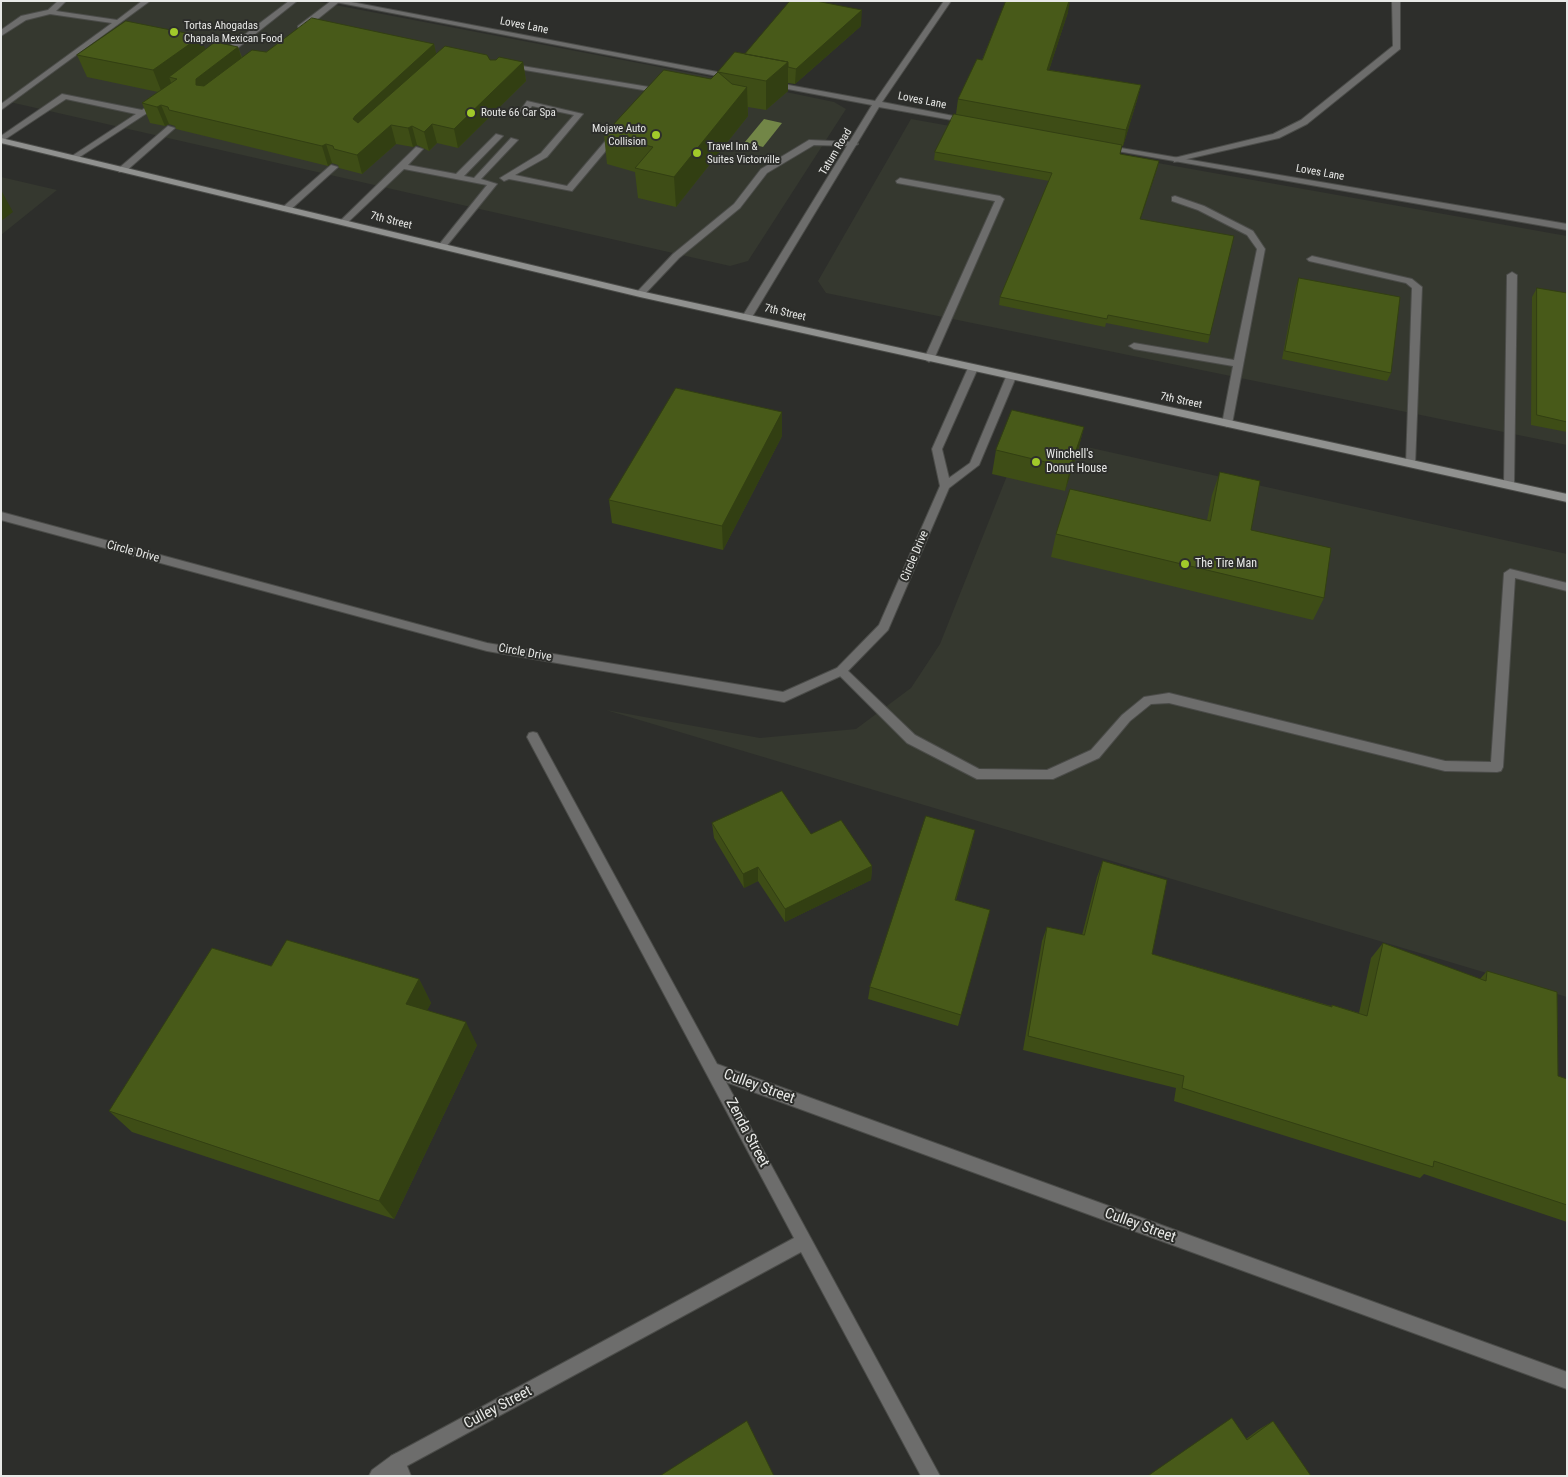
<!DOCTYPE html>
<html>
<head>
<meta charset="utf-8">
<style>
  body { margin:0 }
  #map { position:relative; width:1568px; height:1477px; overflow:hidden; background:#2d2e2b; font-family:"Roboto Condensed",sans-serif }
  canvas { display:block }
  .frame { position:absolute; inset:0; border:2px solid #e8e9e7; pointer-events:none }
</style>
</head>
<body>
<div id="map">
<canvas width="1568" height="1477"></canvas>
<div class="frame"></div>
</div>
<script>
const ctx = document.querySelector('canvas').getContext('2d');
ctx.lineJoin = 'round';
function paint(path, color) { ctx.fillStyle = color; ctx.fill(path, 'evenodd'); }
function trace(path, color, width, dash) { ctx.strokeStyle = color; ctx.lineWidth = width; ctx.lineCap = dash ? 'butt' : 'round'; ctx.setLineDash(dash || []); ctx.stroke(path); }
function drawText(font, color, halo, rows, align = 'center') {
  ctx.font = font + ' "Roboto Condensed",sans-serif'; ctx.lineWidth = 4; ctx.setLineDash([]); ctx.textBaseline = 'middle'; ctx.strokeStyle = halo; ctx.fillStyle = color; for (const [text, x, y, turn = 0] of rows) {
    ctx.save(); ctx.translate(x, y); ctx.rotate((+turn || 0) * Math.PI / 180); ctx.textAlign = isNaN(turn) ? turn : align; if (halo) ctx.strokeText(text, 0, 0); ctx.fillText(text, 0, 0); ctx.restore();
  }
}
paint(new Path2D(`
  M1,1H314L738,82L834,102L846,109L748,261L730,266L1,100Z
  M911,119L1567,236V445L826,293L818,281Z
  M1,177L57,190L1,235Z
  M1024,433L1567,554V997L606,710L760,738L856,729L911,688L940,644Z`), '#35382f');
paint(new Path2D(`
  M764,119L782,123L763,147L745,142Z`), '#728647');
const lane = new Path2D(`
  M58,1H66L56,11L117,20L142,1H150L1,110V104L112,23L50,14L26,20L1,36V30L21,16L48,10Z
  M289,1H297L225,58H219V54Z
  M331,1L339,2L304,30H298V26Z
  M1392,1H1400V49L1307,124L1279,138L1174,162V158L1273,134L1301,120L1393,46Z
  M504,63L655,88L659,90L655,92L507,67H504Z
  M62,94L142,110L157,100L164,102L75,160L71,158L72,156L136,114L66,99L1,142V136Z
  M527,101L583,114L547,157L515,175L567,186L613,132L620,134L572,191L509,179L504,181L500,178L541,153L574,115L532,106L527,113H521L520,111Z
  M168,126L175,128L125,172H119V168Z
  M496,134L503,136L464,176L474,178L511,138L518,140L481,179L497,184L445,248H439L438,246L487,185L404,169L345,225L338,223L416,147L423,149L408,165L456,174Z
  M809,140L854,142L858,144L854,146L814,145L767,173L740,208L679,258L643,296H637V292L673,254L734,204L761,169Z
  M331,165L338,167L289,211H283V207Z
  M900,178L1000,196L1004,199L934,359L929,362L924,359L995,201L897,183L896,181Z
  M1175,196L1204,206L1253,231L1265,249L1232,424L1227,427L1222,424L1233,366L1134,349L1129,346L1134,343L1234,360L1257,249L1247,235L1198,210L1172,201V197Z
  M1312,256L1412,279L1422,287L1415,466H1407L1406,464L1412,288L1406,283L1309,261L1307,259Z
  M1512,272L1517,275L1514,485L1509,489L1504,485L1507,275Z
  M1510,569L1567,583V591L1515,578L1503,767L1501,771L1497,772L1445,771L1169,703L1151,704L1130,721L1099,758L1053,779H977L907,743L835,671L837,668H845L915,735L979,769L1047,770L1091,750L1122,715L1144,697L1169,693L1445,761L1491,762L1504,573Z
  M397,1453L403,1456L411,1476H393L388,1462L391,1456Z`);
const street = new Path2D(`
  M330,1H346L733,75L737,77L733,79Z
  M944,1H951L882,102L969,119L973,121L969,123L879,107L752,317L747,320L744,319L742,317L872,105L772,86L768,84L772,82L875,101Z
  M1103,145L1567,224V230L1106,149H1103Z
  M973,365L978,368L942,449L949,478L970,463L1006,377L1011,374L1016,377L979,465L949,488L888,630L845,674L784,702L487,651L1,520V512L487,643L783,692L837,668L879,625L940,486L932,449L968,368Z
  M533,732L537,733L717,1064L1567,1372V1389L726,1082L940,1476H921L801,1252L403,1468L393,1476H369L372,1470L391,1456L794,1238L527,737L529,733Z`);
const secondary = new Path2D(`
  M1,138L640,291L1567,494V502L640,297L1,143Z`);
trace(lane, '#4b4c49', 2);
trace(street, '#4b4c49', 2);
trace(secondary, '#4b4c49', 2);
paint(lane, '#6d6d6c');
paint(street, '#6d6d6c');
paint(secondary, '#90918f');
paint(new Path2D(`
  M1068,12L1049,70L1141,85L1137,100L1123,146H1122L1120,154L1159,161L1157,169L1140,219L1210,335L1208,343L1106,323L1105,327L999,305L1000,297L1049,181L934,160L935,152L956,114L958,99Z
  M861,26L795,84L788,83V91L766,110L748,107V116L676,207L638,198L635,172L607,164L604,135L711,79L718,72Z
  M434,44L436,54L490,60L523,62L526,81L458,148L437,143L429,151L417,145L413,147L396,144L362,174L339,168L338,165L332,163L328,166L176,129L175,126L169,124L165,126L150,123L142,103L158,92L87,77L77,55L206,50L238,47L242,57L266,52Z
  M1299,278L1391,373L1387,381L1282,359L1296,286Z
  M1537,288L1567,293V432L1531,425L1532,297Z
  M1084,427L1078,450L1065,491L992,474L996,450Z
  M782,436L723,550L612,523L609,500Z
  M1220,472L1251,530L1324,598L1313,620L1051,557L1056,534L1207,520L1212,495Z
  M712,823L811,834L872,866L871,880L785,922L758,881L744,888L714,838Z
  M972,843L956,900L990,910L958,1026L868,999L870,987Z
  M1103,861L1152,954L1331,1006L1332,1005L1359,1013L1371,958L1383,943L1480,979L1487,971L1558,1076L1567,1079V1222L1424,1174L1420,1178L1174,1101L1176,1088L1023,1050L1042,941L1047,927L1082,935L1097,877Z
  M271,966L419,979L431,1003L427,1010L477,1045L394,1219L132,1132L109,1111Z
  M1273,1421L1311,1476H1148L1246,1439L1258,1430Z`), '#3e4d16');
paint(new Path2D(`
  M1069,1H1070L1068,12L1044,85L1047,70Z
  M862,10L861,26L795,84L796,69Z
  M201,36L208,58L177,79L169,77L172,85L162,93L153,70Z
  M434,44L438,62L360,135L353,119L355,116Z
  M238,47L244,66L203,98L196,85V79Z
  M523,62L526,81L458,148L454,129Z
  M788,62V91L766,110V81Z
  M1141,85L1137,100L1123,146L1126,130Z
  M747,87L748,116L676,207L674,177Z
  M161,105L169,124L165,126L157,107Z
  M432,124L437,143L429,151L424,132Z
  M391,125L396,144L362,174L357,155Z
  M412,126L417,145L413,147L408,128Z
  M326,144L332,163L328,166L322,146Z
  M1159,161L1157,169L1138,227L1140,219Z
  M1,190L13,212L1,221Z
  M782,412V436L723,550L722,526Z
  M1084,427L1078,450L1065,491L1070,468Z
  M975,830L972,843L952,912L955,900Z
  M872,866L871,880L785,922V909Z
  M758,867V881L744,888L743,874Z
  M419,979L431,1003L419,1027L406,1004Z
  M466,1022L477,1045L394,1219L379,1201Z`), '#323f12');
const building = new Path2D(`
  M790,1H816L862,10L796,69L788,67V62L745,54Z
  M1006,1H1069L1047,70L1141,85L1126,130L958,99L977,59L982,60Z
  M312,18L434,44L355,116L353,119L358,123L445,46L487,55L490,60H496L499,57L523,62L454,129L432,124L424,132L412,126L408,128L391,125L357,155L334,149L333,146L326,144L322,146L169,110L168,107L161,105L157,107L142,103L177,79L169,77L215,42L238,47L196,79V85L204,86L252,50L266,52Z
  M126,21L201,36L153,70L77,55Z
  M735,52L788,62L766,81L718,72Z
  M664,70L711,79L718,72L732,84L747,87L674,177L635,168L653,147L604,135Z
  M954,114L1122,145L1120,154L1159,161L1140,219L1234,236L1210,335L1108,315L1107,319L1000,297L1052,173L935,152Z
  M1299,278L1400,297L1391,373L1285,351Z
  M1537,288L1567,293V422L1537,415Z
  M676,388L782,412L722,526L609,500Z
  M1012,410L1084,427L1070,468L996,450Z
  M1220,472L1260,481L1251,530L1331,548L1324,598L1056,534L1070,489L1210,521Z
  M782,791L811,834L841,820L872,866L785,909L758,867L743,874L712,823Z
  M926,816L975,830L955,900L990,910L961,1015L870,987Z
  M1103,861L1167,880L1152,954L1332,1007V1005L1367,1016L1383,943L1486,981L1487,971L1557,992L1558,1076L1567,1079V1205L1434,1161L1433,1167L1182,1088L1184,1076L1028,1036L1047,927L1084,935Z
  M287,940L419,979L406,1004L466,1022L379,1201L109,1111L212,948L271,966Z
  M1232,1418L1247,1440L1273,1421L1311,1476H1148Z
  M747,1421L774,1476H660Z`);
paint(building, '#485a19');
trace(building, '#323f12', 1);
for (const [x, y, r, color] of [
  [174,32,5,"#a1c92a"],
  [471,113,5,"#a1c92a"],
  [656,135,5,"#a1c92a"],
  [697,153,5,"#a1c92a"],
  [1036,462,5,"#a1c92a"],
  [1185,564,5,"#a1c92a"]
]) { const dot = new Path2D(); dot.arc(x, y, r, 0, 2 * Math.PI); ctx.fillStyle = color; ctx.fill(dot); trace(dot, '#2d2e2b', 2); }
drawText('11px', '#e8e9e7', '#2d2e2b', [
  ["Tortas Ahogadas",184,26],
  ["Chapala Mexican Food",184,39],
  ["Route 66 Car Spa",481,113],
  ["Mojave Auto",646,129,"right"],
  ["Collision",646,142,"right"],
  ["Travel Inn &",707,147],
  ["Suites Victorville",707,160]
], 'left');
drawText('11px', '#e8e9e7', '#2d2e2b', [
  ["Loves Lane",524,26,11],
  ["Loves Lane",922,101,11],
  ["Tatum Road",836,152,-59],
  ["Loves Lane",1320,173,10],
  ["7th Street",391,221,14],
  ["7th Street",785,313,13],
  ["7th Street",1181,401,12]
]);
drawText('12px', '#e8e9e7', '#2d2e2b', [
  ["Winchell's",1046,455],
  ["Donut House",1046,469],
  ["The Tire Man",1195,564]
], 'left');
drawText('12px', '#e8e9e7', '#2d2e2b', [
  ["Circle Drive",133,552,15],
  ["Circle Drive",915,556,-67],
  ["Circle Drive",525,653,10]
]);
drawText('15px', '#e8e9e7', '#2d2e2b', [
  ["Culley Street",759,1087,20],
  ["Zenda Street",747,1133,62],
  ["Culley Street",1140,1226,20],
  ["Culley Street",498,1408,-28]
]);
</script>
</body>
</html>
